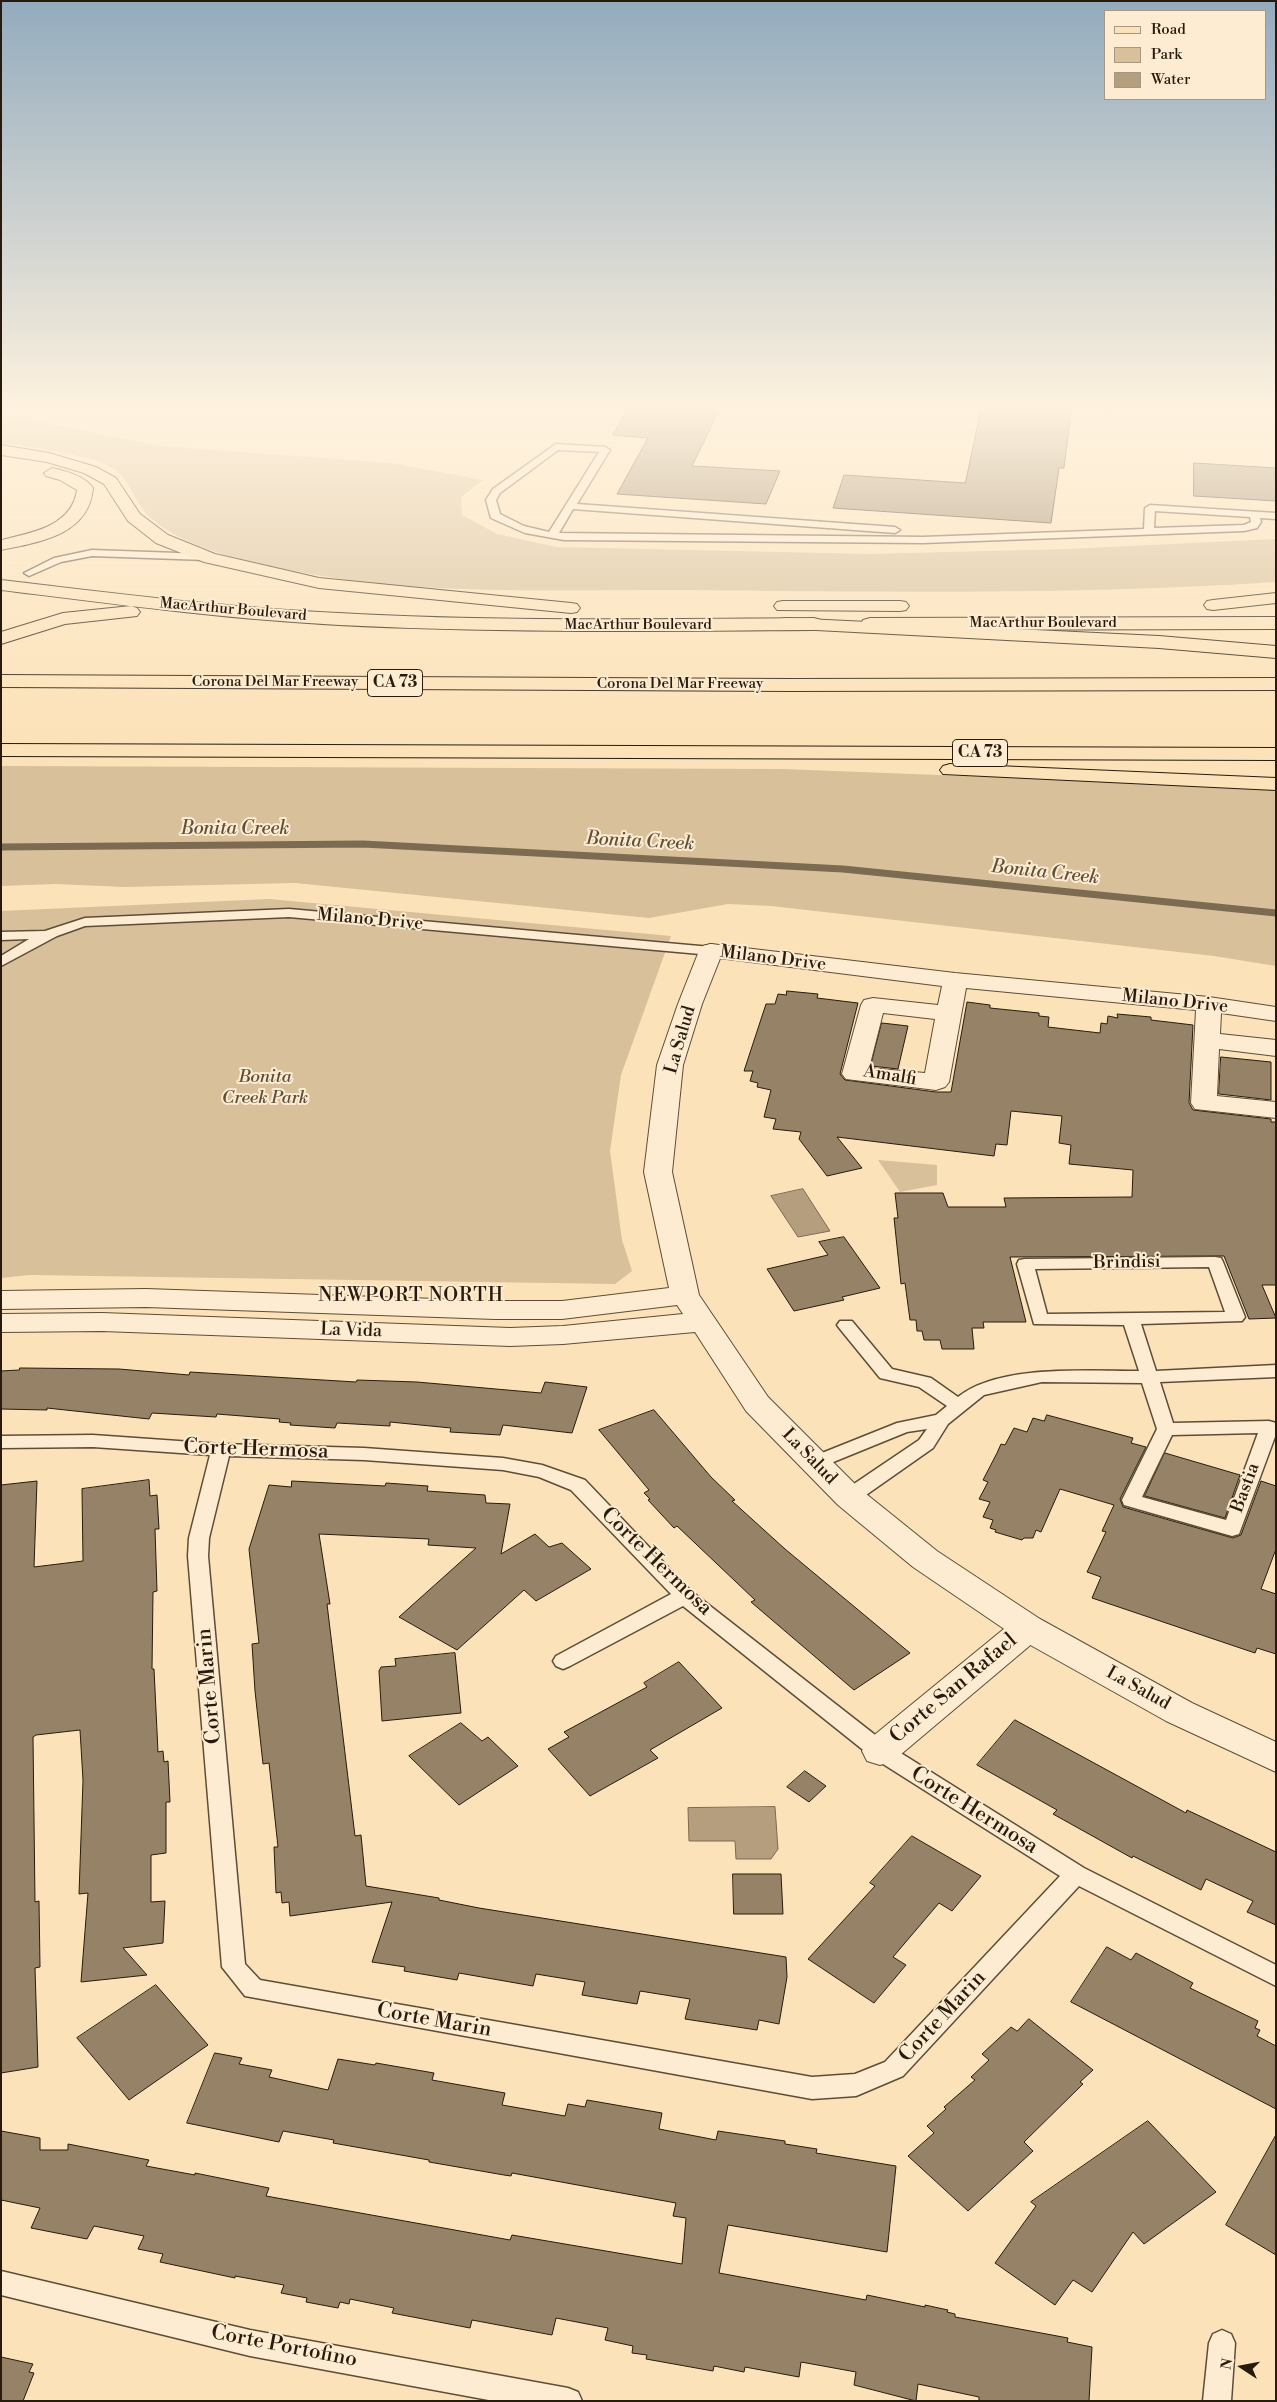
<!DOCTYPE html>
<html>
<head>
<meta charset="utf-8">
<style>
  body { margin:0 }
  #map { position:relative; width:1277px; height:2402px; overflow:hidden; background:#fce2b8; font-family:"Libre Bodoni",serif }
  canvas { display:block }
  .frame { position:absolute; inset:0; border:2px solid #281b0d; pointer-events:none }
  .legend { position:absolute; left:1104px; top:10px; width:162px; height:90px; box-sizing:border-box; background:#fdecd1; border:1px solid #a89883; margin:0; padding:6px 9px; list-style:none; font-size:15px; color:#281b0d }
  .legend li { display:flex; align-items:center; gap:10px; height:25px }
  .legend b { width:25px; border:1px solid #a89883 }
  .north { position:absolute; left:1217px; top:2342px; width:50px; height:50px; -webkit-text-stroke:4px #fdecd1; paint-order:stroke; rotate:281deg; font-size:14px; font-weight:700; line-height:20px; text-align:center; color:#281b0d }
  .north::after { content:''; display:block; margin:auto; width:18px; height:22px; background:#281b0d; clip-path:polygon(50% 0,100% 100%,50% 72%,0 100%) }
</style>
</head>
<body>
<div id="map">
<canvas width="1277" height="2402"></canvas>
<div class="frame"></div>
<ul class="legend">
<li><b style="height:6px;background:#fce2b8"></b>Road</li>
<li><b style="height:14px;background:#d8c09b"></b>Park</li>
<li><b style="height:14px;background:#b49e7e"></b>Water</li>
</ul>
<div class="north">N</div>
</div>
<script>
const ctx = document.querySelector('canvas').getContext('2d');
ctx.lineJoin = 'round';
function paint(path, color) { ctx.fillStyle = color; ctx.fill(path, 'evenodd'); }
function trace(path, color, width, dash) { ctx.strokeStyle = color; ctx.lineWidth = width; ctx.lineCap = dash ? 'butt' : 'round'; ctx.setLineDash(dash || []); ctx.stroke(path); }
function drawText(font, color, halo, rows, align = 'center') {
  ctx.font = font + ' "Libre Bodoni",serif'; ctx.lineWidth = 4; ctx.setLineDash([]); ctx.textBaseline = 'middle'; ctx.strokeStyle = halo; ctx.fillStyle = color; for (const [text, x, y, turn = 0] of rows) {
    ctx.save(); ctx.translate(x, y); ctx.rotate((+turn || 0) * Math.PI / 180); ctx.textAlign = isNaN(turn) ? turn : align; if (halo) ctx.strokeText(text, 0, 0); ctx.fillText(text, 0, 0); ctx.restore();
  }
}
paint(new Path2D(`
  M1,414L160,446L391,463L483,480L461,497L462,515L497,534L556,547L869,554L1067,549L1276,539V582C1078,595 879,592 681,590C559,589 432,596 311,574C262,565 189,552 151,518C134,503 131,479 111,467C91,455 26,446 1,443Z
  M1,766L783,769L1276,788V966L1214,956L771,906L728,904L649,918L295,883L124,887L56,884L1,886Z
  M269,899L671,936L621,1075L610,1151L622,1240L632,1271L615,1284L29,1275L1,1278V911Z
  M878,1160L937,1165V1185L900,1192Z`), '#d8c09b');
const water = new Path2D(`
  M803,1189L830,1231L798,1237L771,1196Z
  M775,1807L778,1849L771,1859H736L735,1841H689L688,1808Z`);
paint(water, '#b49e7e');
trace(water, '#7c6a51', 1);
trace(new Path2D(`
  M1,847L363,844L843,869L1276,913`), '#7c6a51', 7);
const building = new Path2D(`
  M630,406H721L692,466L780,471L766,504L617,494L648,438L613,435Z
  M982,406L1071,411L1064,468H1059L1051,523L833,508L844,475L965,483Z
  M1194,463L1276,468V501L1194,496Z
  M787,991L818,994L817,998L858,1003L840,1074L845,1080L936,1092H951L967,1002L990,1005V1008L1039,1013V1016L1049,1017L1048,1027L1100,1033L1101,1023L1107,1024L1108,1016L1118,1018L1117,1014L1151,1017V1020L1193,1025L1189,1103L1193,1110L1271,1119V1122H1276V1285H1262L1276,1318L1249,1319L1224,1256L1010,1257L1026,1322H983L984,1328H972L974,1349H942L940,1340H924L922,1331H917L916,1320H910L905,1283L901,1284L894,1218H898L895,1193H943L948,1207H1006L1004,1198L1132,1197L1133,1170L1069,1164L1071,1145L1059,1143L1062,1116L1011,1111L1007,1145L996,1144L994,1156L837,1137L862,1168L827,1176L799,1139L801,1132L773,1129L776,1119L764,1117L771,1090L757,1087L758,1083L750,1081L753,1071H744L766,1004H775L778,994L786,995Z
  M882,1023L908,1026L898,1069L871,1066Z
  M1221,1057L1271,1062V1100L1219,1094Z
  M844,1237L880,1288L842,1297L844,1300L794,1311L767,1269L828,1255L819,1242Z
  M20,1368L119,1369L189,1375L190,1372L356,1382L357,1380L417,1382L541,1393L545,1382L587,1387L572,1433L503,1425L500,1435L450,1432L451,1428L390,1422V1426L337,1423L335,1428L290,1425L291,1423L279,1422L280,1419L217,1414L216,1417L152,1413L149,1419L47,1408V1410L1,1409V1371L19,1370Z
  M654,1410L711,1477L735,1500L732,1501L785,1549L910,1653L854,1690L751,1602L755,1600L677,1526L674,1528L648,1500L650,1499L644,1493L649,1490L599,1430Z
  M1047,1415L1133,1438L1131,1443L1146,1447L1120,1499L1123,1507L1233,1538L1241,1535L1261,1481L1276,1486V1549L1261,1589L1276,1594V1654L1257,1648L1255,1653L1092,1598L1101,1577L1087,1572L1106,1532L1102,1531L1114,1505L1060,1489L1041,1532L1036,1530L1033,1538H1024L1022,1540L995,1532L996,1530L990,1528L993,1520L983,1517L990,1502L979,1499L988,1482L983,1480L997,1453L1001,1444L1005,1445L1014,1428L1027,1432L1033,1418L1044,1421Z
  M1165,1453L1240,1475L1225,1518L1145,1496Z
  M149,1480L150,1496L157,1495L159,1529H155L157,1591L153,1592L152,1669H154L158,1752L163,1751L164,1762L168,1761L170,1802H166V1853L151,1855V1902L165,1901L163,1943L123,1948L147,1975L81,1982L88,1893L79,1894L83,1780L80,1730L36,1735L33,1737L35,1902L39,1901L40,1967L35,1968L38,2067L1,2073V1485L37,1481L34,1567L83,1561L82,1489Z
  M292,1481L385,1486L386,1483L428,1486L427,1491L485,1495L486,1503L510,1504L501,1554L535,1534L549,1547L562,1543L591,1569L536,1601L524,1590L457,1650L399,1617L476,1548L428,1545L429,1539L319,1534L330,1604H327L355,1836L361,1835L366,1886L439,1898V1900L479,1908L786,1957L787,1977L779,2024L759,2020L757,2030L685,2019L690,1999L640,1991L637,2004L582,1995L585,1982L536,1974L533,1986L459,1973L457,1980L404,1971L405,1967L372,1962L392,1902L290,1916L289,1902L282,1903L281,1892L276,1893L274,1847H278L269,1763L263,1764L255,1691L252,1644L259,1643L249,1549L269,1485L291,1487Z
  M455,1653L461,1713L382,1721L379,1671L381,1667L396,1666L395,1659Z
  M679,1662L722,1708L650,1750L658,1758L590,1796L548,1749L569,1737L564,1732L647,1687L644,1683Z
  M1015,1720L1186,1813L1187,1810L1276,1852V1925L1247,1912L1253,1901L1206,1879L1201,1890L1133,1856L1132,1858L1053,1814L1057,1810L977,1765Z
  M461,1723L482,1741L488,1737L518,1766L459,1805L409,1756Z
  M805,1771L826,1786L809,1802L787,1787Z
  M912,1836L981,1876L952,1911L939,1903L893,1957L906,1965L874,2003L808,1959L875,1886L870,1883Z
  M733,1874H781L783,1914H734Z
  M1107,1947L1131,1960L1136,1953L1193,1983L1190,1988L1258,2021L1255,2028L1260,2030L1257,2036L1276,2046V2109L1071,2002Z
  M156,1985L208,2045L129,2100L77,2038Z
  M1029,2019L1093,2070L1080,2082L1083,2084L1024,2142L1033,2151L968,2211L908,2156L934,2133L927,2126L946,2109L944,2107L975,2080L971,2077L989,2060L982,2054L1011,2027L1017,2031Z
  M215,2053L242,2058L239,2064L272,2070L269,2077L328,2090L338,2059L375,2065L376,2063L434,2073L432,2080L505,2093L502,2105L565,2116L568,2104L585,2107L587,2100L662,2113L659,2129L716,2140L718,2131L785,2141V2144L817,2149L816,2153L896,2166L887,2252L728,2225L719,2273L866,2300L867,2295L925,2307V2305L948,2310L947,2312L955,2314V2317L1068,2338L1067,2342L1092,2347L1089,2401H979V2397L918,2384L916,2401L854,2385L856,2372L801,2362L799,2377L745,2367L744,2372L714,2366L713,2371L646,2359L647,2355L632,2353L633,2346L605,2340L608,2328L556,2318L552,2335L472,2320L470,2328L392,2313L394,2308L350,2299L349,2304L340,2302L338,2308L306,2302L307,2298L281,2293L284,2285L235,2276V2278L160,2262L163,2254L138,2249L144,2236L94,2226L87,2239L31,2228L40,2208L1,2200V2131L40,2138V2150H68V2144L149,2160L146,2166L195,2175V2173L269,2188L266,2196L510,2240L512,2235L682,2264L686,2218L673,2216L676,2203L512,2173L511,2176L504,2175L429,2162V2160L333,2143L334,2140L283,2131L279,2142L187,2123Z
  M1148,2121L1216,2192L1144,2244L1133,2232L1092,2292L1073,2280L1055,2305L995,2263L1036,2206L1031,2202Z
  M1276,2135V2255L1226,2225Z
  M1,2357L33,2364L29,2372L34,2373L23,2401H1Z`);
paint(building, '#968266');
trace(building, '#281b0d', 1);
const service = new Path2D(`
  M1099,406H1116C1113,410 1102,410 1099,406Z
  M556,444L605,447L610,450L577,504L895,527L900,530L895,533L573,509L559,533L923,537L1144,529L1145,508L1150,505L1276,513V519L1260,518L1261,522L1257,528L1244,531L923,543L564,540L525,533L491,518L486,500L493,489ZM558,450L599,452L549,532L524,526L500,514L496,500L500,493ZM1155,511L1250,517L1251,522L1244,525L1154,528Z
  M92,550L206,554L211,557L206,560L92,556L61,562L29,576L24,573L54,558Z
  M289,909L711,947L718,951L711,955L289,917L85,926L57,936L1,966V956L29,939L1,940V932L45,931L85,918Z
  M1215,1257L1221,1258L1223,1262L1245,1317L1242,1321L1141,1324L1156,1371L1276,1365V1377L1160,1382L1173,1423L1269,1421L1276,1423V1434L1239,1534L1232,1536L1124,1505L1122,1500L1157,1429L1142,1383L1042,1382L984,1395L948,1424L933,1448L856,1502L849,1504L842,1502L840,1497L842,1492L919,1440L927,1429L907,1432L821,1467L814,1469L807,1467L805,1463L807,1459L897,1423L936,1415L947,1406L919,1387L880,1378L840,1329L837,1325L840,1321H852L892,1369L931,1378L958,1397C998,1364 1088,1371 1139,1371L1124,1325L1034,1324L1017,1264L1019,1260L1025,1259ZM1209,1267L1225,1312L1047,1314L1035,1269ZM1258,1433L1226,1520L1142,1497L1172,1435Z
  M93,1435L221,1444L364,1448L503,1458L542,1465L585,1480L691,1591L888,1745L1084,1868L1276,1965V1986L1079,1886L903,2076L856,2096L812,2099L245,1996L222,1967L188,1556L189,1538L210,1455L93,1447L1,1448V1436ZM229,1456L364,1460L503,1470L539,1477L571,1490L671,1594L556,1656L553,1661L556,1666L563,1669L570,1666L683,1606L872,1757L1060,1876L885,2062L855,2074L812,2077L260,1980L245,1964L208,1556L209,1538Z
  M1,2271L250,2330L568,2388L578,2392L582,2401H494L250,2356L1,2295Z
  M1222,2330L1231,2334L1235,2343L1231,2401H1203L1209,2343L1213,2334Z`);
const minor = new Path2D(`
  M711,944L955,973L1209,997L1276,1007V1021L1221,1013L1220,1034L1276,1040V1056L1219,1049L1217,1096L1276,1102V1118L1195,1109L1191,1103L1196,1010L966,988L949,1082L945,1087L936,1090L846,1079L842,1074L861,1005L864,1000L873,998L938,1005L942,986L703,956L699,951L703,946ZM883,1013L935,1019L925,1073L869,1068Z
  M1028,1616L1040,1619L1045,1628L1040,1637L893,1761L880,1765L867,1761L862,1751L867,1741L1016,1619Z`);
const tertiary = new Path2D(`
  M711,944L719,946L723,951L702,1004L683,1065L672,1172L699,1295L768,1397L860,1489L937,1551L1040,1619L1192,1703L1276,1742V1772L1166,1721L1016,1637L913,1567L838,1505L746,1411L695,1332L563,1344L510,1346L102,1331L1,1332V1314L102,1313L510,1328L563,1326L683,1314L677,1305L562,1319H495L146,1307L1,1309V1291L146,1289L495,1301H562L669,1288L644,1172L657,1065L678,1004L699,951L703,946Z`);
const primary = new Path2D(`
  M1,445L49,453L96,467L116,478L140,514L168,535L215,554L319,578L571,603L577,604L580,608L577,612L571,613L319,588L204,562L156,543L128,521L104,484L84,473L47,462L1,455Z
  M52,468C66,471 85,476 93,488C89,535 40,542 1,550V540C32,533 72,526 77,490L60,480L46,476L44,473Z
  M1,580C114,593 226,608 339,613C497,622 656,619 814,618L821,620L823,624L821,628L814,630C656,631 497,633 339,625C226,619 114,604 1,590Z
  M783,601H900L906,602L909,606L906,610L900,611L777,610L774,606L777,602Z
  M131,606L137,608L140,612L137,616L65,624L1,644V632L63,613Z
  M1276,617V629L870,630L863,628L861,624L863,620L870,618Z`);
const motorway = new Path2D(`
  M1276,593V603L1213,610L1207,609L1204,605L1207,601L1213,600Z
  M785,618L1159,636L1276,646V658L1159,648L778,628L776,624L778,620Z
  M1,675L789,679L1276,678V690L789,691L1,687Z
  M1,744L1276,748V760L1,756Z
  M950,764L1276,778V790L943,774L940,770L943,766Z`);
trace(service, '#5d4d38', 3);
trace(minor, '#5d4d38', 2);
trace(tertiary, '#5d4d38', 2);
trace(primary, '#281b0d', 2);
trace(motorway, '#281b0d', 2);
paint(service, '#fdecd1');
paint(minor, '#fdecd1');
paint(tertiary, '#fdecd1');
paint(primary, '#fce2b8');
paint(motorway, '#fce2b8');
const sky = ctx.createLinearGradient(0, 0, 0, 742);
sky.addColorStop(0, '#93abbe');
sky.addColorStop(0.55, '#fef2df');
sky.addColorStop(1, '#fef2df00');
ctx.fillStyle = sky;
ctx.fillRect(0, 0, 1277, 742);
drawText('15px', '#281b0d', '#fdecd1', [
  ["MacArthur Boulevard",233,610,5],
  ["MacArthur Boulevard",1043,623],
  ["MacArthur Boulevard",638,625],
  ["Corona Del Mar Freeway",275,682],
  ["Corona Del Mar Freeway",680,684]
]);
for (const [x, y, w] of [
  [395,683,55],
  [980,753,55]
]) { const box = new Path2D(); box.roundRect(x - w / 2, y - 13.5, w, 27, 4); ctx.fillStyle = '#fdecd1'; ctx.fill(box); trace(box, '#281b0d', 1); }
drawText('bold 16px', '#281b0d', null, [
  ["CA 73",395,683],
  ["CA 73",980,753]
]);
drawText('18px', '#281b0d', '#fdecd1', [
  ["Milano Drive",370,920,5],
  ["Milano Drive",773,959,7],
  ["Milano Drive",1175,1002,6],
  ["La Salud",681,1040,-74],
  ["Amalfi",890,1076,9],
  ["Brindisi",1127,1263,-1],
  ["La Vida",351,1331,2],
  ["La Salud",809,1457,46],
  ["Bastia",1246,1488,-70],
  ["La Salud",1138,1689,29]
]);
drawText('italic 18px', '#5d4d38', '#fdecd1', [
  ["Bonita",265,1078],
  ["Creek Park",265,1099]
]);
drawText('italic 19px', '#604f3a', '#fdecd1', [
  ["Bonita Creek",235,829],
  ["Bonita Creek",640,842,3],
  ["Bonita Creek",1045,873,6]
]);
ctx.letterSpacing = '1px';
drawText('19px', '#281b0d', '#fdecd1', [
  ["NEWPORT NORTH",411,1296]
]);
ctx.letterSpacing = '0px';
drawText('21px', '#281b0d', '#fdecd1', [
  ["Corte Hermosa",256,1450,2],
  ["Corte Hermosa",656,1562,44],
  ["Corte Marin",210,1686,-95],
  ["Corte San Rafael",954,1689,-40],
  ["Corte Hermosa",974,1811,32],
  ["Corte Marin",943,2017,-47],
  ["Corte Marin",434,2021,10],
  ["Corte Portofino",284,2347,11]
]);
</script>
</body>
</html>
